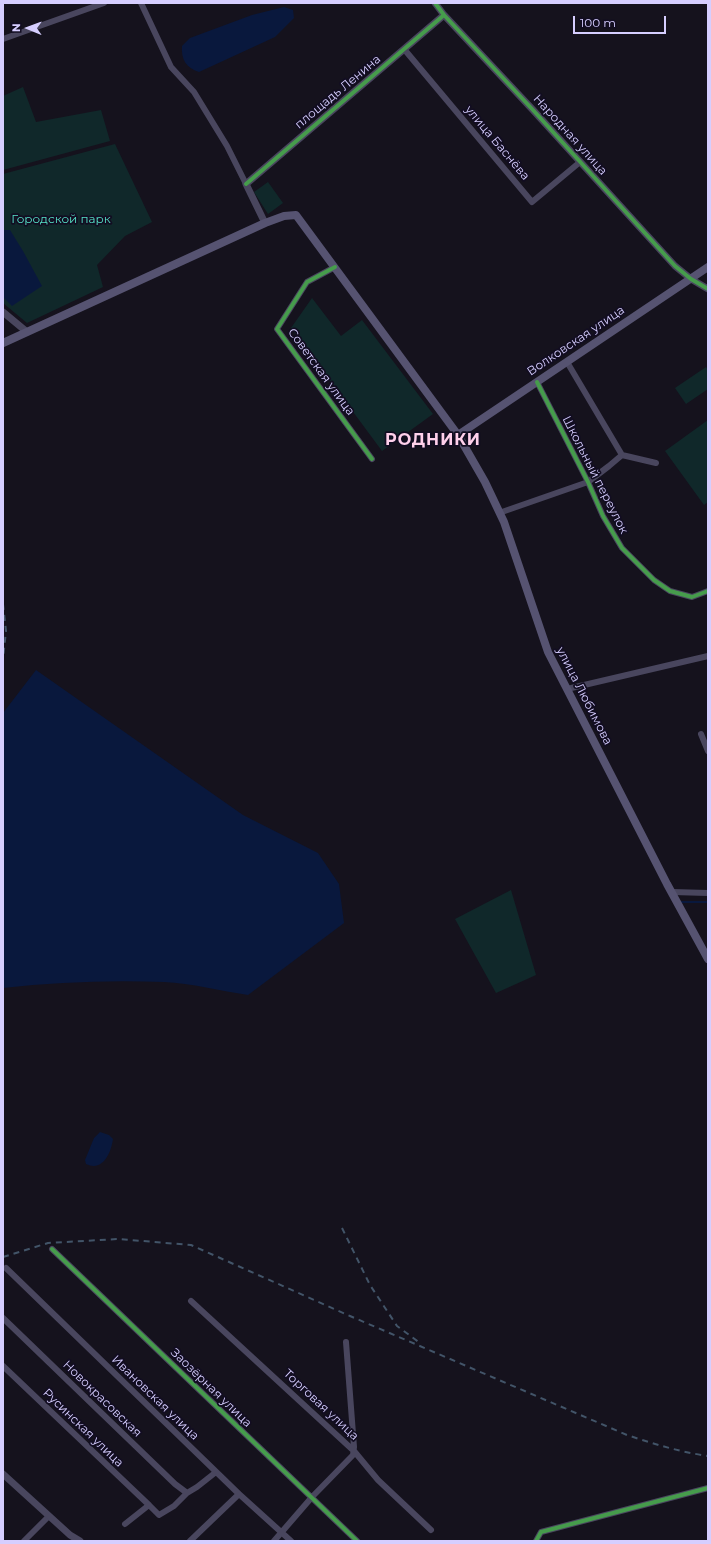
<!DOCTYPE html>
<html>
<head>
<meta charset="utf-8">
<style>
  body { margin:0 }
  #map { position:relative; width:711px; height:1544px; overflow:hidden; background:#15121d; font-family:Montserrat,sans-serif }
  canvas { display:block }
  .frame { position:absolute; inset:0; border:4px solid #d6ceff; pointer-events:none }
  .north { position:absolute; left:8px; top:8px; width:40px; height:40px; -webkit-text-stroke:3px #120d22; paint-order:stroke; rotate:271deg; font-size:11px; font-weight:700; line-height:16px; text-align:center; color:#d6ceff }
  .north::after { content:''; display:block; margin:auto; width:14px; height:18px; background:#d6ceff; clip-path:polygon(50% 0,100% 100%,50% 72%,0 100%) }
  .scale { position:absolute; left:573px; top:16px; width:93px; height:18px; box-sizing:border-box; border:2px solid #d6ceff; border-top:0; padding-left:5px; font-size:12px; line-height:14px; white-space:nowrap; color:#d6ceff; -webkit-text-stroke:3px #120d22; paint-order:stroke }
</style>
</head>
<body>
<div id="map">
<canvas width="711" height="1544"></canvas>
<div class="frame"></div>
<div class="north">N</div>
<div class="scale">100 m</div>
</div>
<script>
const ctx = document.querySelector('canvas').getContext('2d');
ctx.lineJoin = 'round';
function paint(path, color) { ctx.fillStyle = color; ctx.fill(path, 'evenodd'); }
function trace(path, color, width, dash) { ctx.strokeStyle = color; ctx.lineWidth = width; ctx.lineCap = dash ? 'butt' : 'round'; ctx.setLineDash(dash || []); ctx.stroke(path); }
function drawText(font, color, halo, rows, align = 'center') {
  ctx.font = font + ' Montserrat,sans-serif'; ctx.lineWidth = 3.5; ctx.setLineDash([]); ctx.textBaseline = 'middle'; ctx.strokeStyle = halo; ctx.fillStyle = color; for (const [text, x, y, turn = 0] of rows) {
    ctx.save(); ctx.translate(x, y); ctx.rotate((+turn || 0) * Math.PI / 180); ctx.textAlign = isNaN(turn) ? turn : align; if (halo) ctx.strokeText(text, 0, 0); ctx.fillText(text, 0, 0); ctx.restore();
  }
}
paint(new Path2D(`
  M23,87L36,122L101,110L110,141L3,170V96Z
  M115,144L152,222L125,236L97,265L103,287L27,323L3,303V174Z
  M268,182L283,203L268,214L254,192Z
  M312,298L341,336L362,320L433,414L382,451L291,328Z
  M706,367L708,370V389L686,404L675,388Z
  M708,420V502L704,505L665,451Z
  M511,890L536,975L496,993L455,919Z`), '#10282a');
paint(new Path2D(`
  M284,7L293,10L294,18L275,37L199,72C186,68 181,59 182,46L190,38L252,15Z
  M3,230H10L23,251L42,286L12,306L3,297Z
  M36,670L243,815L318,853L339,884L344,923L248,995C221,991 191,983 164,982C110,980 56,982 3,988V713Z
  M100,1132L109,1135L113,1139C111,1153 103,1172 86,1164L85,1160L94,1138Z`), '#09183d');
trace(new Path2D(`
  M680,902H708`), '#09183d', 2);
trace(new Path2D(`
  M141,3L171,67L194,92L227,146L246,184
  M3,39L104,3
  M404,49L532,202L580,162
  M335,267L307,282L277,329L372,459
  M567,362L622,455L656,463
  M537,382L588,482L603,516L622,548L654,580L670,591L692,597L708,591
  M499,513L588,482L609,466L622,455
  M567,689L708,656
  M701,734L708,751
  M672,892L708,893
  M52,1249L357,1541
  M6,1268L239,1494L291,1541
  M191,1301L354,1451L378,1480L431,1530
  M3,1318L175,1484L187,1493
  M3,1366L149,1505
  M125,1524L149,1505L159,1515L174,1506L187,1493L197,1487L216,1472
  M24,1541L49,1516
  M190,1541L239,1494
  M274,1541L312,1497L353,1455L354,1447L346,1342
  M536,1541L541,1532L708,1488`), '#49465e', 6);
trace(new Path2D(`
  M435,3L444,15L533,110L675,266L691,279L708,289
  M265,223L246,184L444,15
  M3,312L27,332
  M3,1474L70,1535L80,1541`), '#49465e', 7);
trace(new Path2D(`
  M3,343L265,223L284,216L296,215L458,435L485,482L504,522L548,652L667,884L708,959
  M458,435L708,267`), '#565371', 8);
trace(new Path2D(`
  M3,604L6,631L3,659
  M342,1228L370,1285L397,1326L420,1343
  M3,1257L48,1243L118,1239L191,1245L350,1316L627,1435C654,1444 680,1452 708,1456`), '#425468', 2, [6, 5]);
trace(new Path2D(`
  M435,3L444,15L533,110L675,266L691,279L708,289
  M246,184L444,15
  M335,267L307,282L277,329L372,459
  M537,382L588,482L603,516L622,548L654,580L670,591L692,597L708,591
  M52,1249L357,1541
  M536,1541L541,1532L708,1488`), '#469c4c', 4);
drawText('12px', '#d6ceff', '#120d22', [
  ["площадь Ленина",338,92,-40],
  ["Народная улица",570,135,48],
  ["улица Баснёва",497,143,50],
  ["Волковская улица",576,341,-34],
  ["Советская улица",321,372,54],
  ["Школьный переулок",595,475,63],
  ["улица Любимова",584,696,63],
  ["Заозёрная улица",211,1388,44],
  ["Ивановская улица",155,1398,44],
  ["Новокрасовская",102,1399,44],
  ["Торговая улица",321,1405,43],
  ["Русинская улица",83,1428,44]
]);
drawText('12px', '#56e3c8', '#120d22', [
  ["Городской парк",61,219]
]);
ctx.letterSpacing = '1px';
drawText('bold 16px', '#ffd0eb', '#120d22', [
  ["РОДНИКИ",433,440]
]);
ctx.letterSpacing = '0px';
</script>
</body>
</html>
